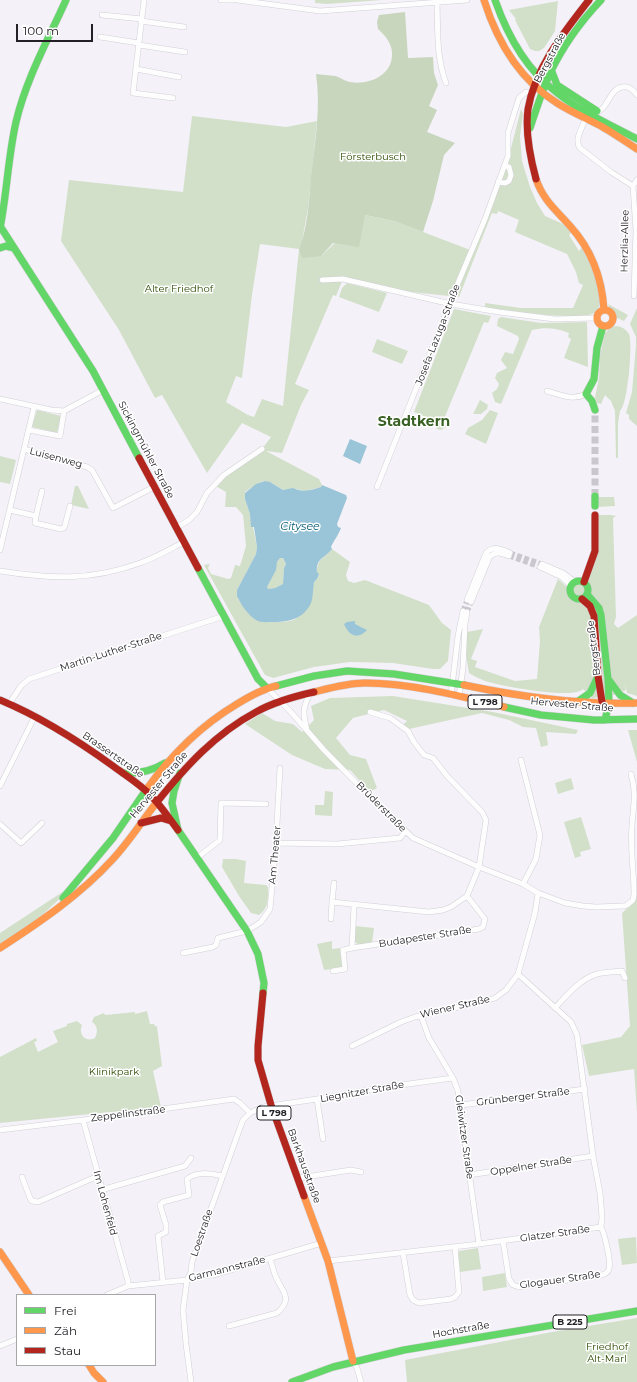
<!DOCTYPE html>
<html>
<head>
<meta charset="utf-8">
<style>
  body { margin:0 }
  #map { position:relative; width:637px; height:1382px; overflow:hidden; background:#f4f2f8; font-family:Montserrat,sans-serif }
  canvas { display:block }
  .legend { position:absolute; left:16px; top:1294px; width:140px; height:72px; box-sizing:border-box; background:#fff; border:1px solid #a7a6a8; margin:0; padding:5px 7px; list-style:none; font-size:12px; color:#232126 }
  .legend li { display:flex; align-items:center; gap:8px; height:20px }
  .legend b { width:20px; border:1px solid #a7a6a8 }
  .scale { position:absolute; left:16px; top:24px; width:77px; height:18px; box-sizing:border-box; border:2px solid #232126; border-top:0; padding-left:5px; font-size:12px; line-height:14px; white-space:nowrap; color:#232126; -webkit-text-stroke:3px #fff; paint-order:stroke }
</style>
</head>
<body>
<div id="map">
<canvas width="637" height="1382"></canvas>
<ul class="legend">
<li><b style="height:5px;background:#63d668"></b>Frei</li>
<li><b style="height:5px;background:#ff974d"></b>Zäh</li>
<li><b style="height:5px;background:#b3261e"></b>Stau</li>
</ul>
<div class="scale">100 m</div>
</div>
<script>
const ctx = document.querySelector('canvas').getContext('2d');
ctx.lineJoin = 'round';
function paint(path, color) { ctx.fillStyle = color; ctx.fill(path, 'evenodd'); }
function trace(path, color, width, dash) { ctx.strokeStyle = color; ctx.lineWidth = width; ctx.lineCap = dash ? 'butt' : 'round'; ctx.setLineDash(dash || []); ctx.stroke(path); }
function drawText(font, color, halo, rows, align = 'center') {
  ctx.font = font + ' Montserrat,sans-serif'; ctx.lineWidth = 3; ctx.setLineDash([]); ctx.textBaseline = 'middle'; ctx.strokeStyle = halo; ctx.fillStyle = color; for (const [text, x, y, turn = 0] of rows) {
    ctx.save(); ctx.translate(x, y); ctx.rotate((+turn || 0) * Math.PI / 180); ctx.textAlign = isNaN(turn) ? turn : align; if (halo) ctx.strokeText(text, 0, 0); ctx.fillText(text, 0, 0); ctx.restore();
  }
}
paint(new Path2D(`
  M315,0H382L327,4L315,3Z
  M558,1L555,31L544,48L539,51H535L530,49L515,20L516,19L509,10Z
  M521,109L523,114L520,136L522,161L530,187L537,203L545,216L561,223L572,231L569,235L579,251L582,247C589,260 607,298 597,311C589,323 502,310 485,308V303L521,308H573L583,285L579,283L576,272L567,254L515,232L519,220L498,211L497,214L492,213L459,297L392,290L343,279L336,296L333,295L295,384L309,390L301,405L282,453L266,451L319,479L322,485L321,487L305,491L296,489L283,490L272,483L263,481L252,487L245,492V499L250,514L252,527H253L257,547L256,554L237,590L238,599L249,614L263,622H283L294,620L307,609L314,582L317,579L319,574L317,573C317,558 324,559 332,549L350,562L346,575L348,581L354,583L365,580L429,605L442,623L451,630L448,661L440,669H433L393,663L350,662L314,667L273,678L265,675L204,565L210,564L208,568L211,574L228,579L231,578L235,565L240,566L246,546L243,515L236,507H225L226,492L214,485L262,449L271,437L242,423L207,473L162,395L155,398L119,330L61,241L69,180L183,192L192,116L286,127L317,121L308,208L302,241L299,249L322,255L365,215L394,221L473,251L509,156ZM260,244L299,249L283,406L262,399L254,417L248,415L226,402L236,376L242,378L252,295Z
  M347,283L387,293L379,312L339,297L342,288Z
  M608,304L628,315L624,321L615,317C614,312 609,309 608,304Z
  M637,308V426L629,419V415L626,413L632,392L636,345V337L630,324Z
  M454,309L491,316L488,323L484,322L444,419L448,421L446,427L441,430L437,429L431,419L414,412Z
  M501,317L541,323L587,322L588,367L564,358L571,339L568,337L569,333C557,328 545,327 532,330L501,404L495,402L492,393L497,389L499,384L495,378L497,373L507,368L501,360L505,352L513,354L519,339L518,336L497,326L498,319Z
  M616,326C621,326 626,329 629,334C633,343 628,405 620,411L618,423V458H616L615,411L611,401L605,395L601,404L597,403L595,397L599,378L600,356L605,333L611,327Z
  M377,339L408,351L402,364L372,352Z
  M480,400L488,405L487,409L481,414H473Z
  M37,410L61,416L57,433L32,427Z
  M490,410L498,413L486,444L465,434L468,428L482,420Z
  M0,456L16,460L10,484L0,482Z
  M75,486H78L89,509L71,505Z
  M597,497H614L615,506L597,507Z
  M598,515H611L616,516L613,518L616,617L614,624L618,628L637,615V696L627,693L625,682L626,690C615,696 604,697 592,698L583,689C573,700 501,686 485,681C480,679 474,676 469,673L466,655L467,632L483,629L471,659L477,661L475,667L515,681L537,679L540,641L539,627L558,579L567,587L588,580L598,551Z
  M280,558H283L286,564L284,568L283,584L275,588L268,589L267,588V587L273,575L277,562Z
  M393,696L493,712L578,730L576,734L546,732L548,745L541,747L536,728L523,727L509,720L482,713L409,729L403,725L407,721L384,710L353,718L336,738L350,755L366,759L377,788L370,792L350,770L325,769L292,755L245,724L262,713L275,721L293,724L302,732L314,720L311,706L330,698Z
  M628,730H637V762Z
  M571,778L574,789L558,794L555,783Z
  M325,791L333,792L332,816L315,815V805H324Z
  M581,817L591,849L580,852L581,856L575,858L564,822Z
  M223,859H236L246,861L244,883L266,885L268,887C268,898 269,908 259,915L251,913L239,896L222,867Z
  M637,869V1113L634,1069L589,1076L582,1045L621,1037L630,1026L622,913L635,901L637,895Z
  M67,889L68,891L39,918L26,928L0,944V933Z
  M355,926L374,928L372,943L359,945L355,942Z
  M332,941V949L340,948L342,966L341,968L324,970L317,944Z
  M147,1011L150,1024H154L155,1026H157L162,1066L153,1071L161,1107L0,1123V1057L36,1038L37,1041L34,1042L38,1052L58,1042L53,1031L67,1026V1024L77,1021L82,1025C78,1034 85,1043 95,1038C98,1032 98,1026 92,1022L94,1017L104,1013L105,1015L135,1012V1014Z
  M636,1237L637,1263L622,1265L618,1239Z
  M478,1248L481,1269L460,1272L458,1255L459,1251Z
  M505,1273L507,1287L483,1291L482,1277Z
  M637,1318V1382H407L405,1360L552,1332Z`), '#d2e0c9');
paint(new Path2D(`
  M405,12L408,58L433,57L434,73L438,85L429,106L437,110L427,132L455,143L444,155L433,201L423,232L394,221L365,215L359,247L333,243L321,256L302,258L299,249C308,227 309,200 311,176C315,142 321,108 316,74C322,75 329,75 335,76C340,77 344,81 350,82C366,85 386,78 391,62C395,48 388,38 378,29L377,22L379,15Z`), '#c8d6be');
paint(new Path2D(`
  M350,439L367,446L360,464L343,456Z
  M265,481L270,482L283,490L293,488C303,493 312,490 321,487L322,485L346,495L347,498L337,524L338,527L341,528C338,536 334,540 331,547L332,549C324,559 316,558 317,572L319,574L317,579L314,582C313,589 313,598 311,603C303,620 287,622 272,622C267,622 260,623 256,620C248,615 241,605 237,596V590L256,554L257,547L254,527H251L250,514L245,499V493L256,484ZM280,558H283L286,564L284,568L283,584L275,588L268,589L267,587L276,570L277,562Z
  M355,621V624L367,630C358,640 349,636 344,624L347,622Z`), '#9ac4d7');
trace(new Path2D(`
  M510,553L542,564
  M509,556L540,567
  M463,611L467,600
  M467,612L471,602`), '#cac8ce', 5, [5, 2.5]);
trace(new Path2D(`
  M595,496V410`), '#cac8ce', 7, [7, 3.5]);
const street = new Path2D(`
  M144,0L133,93L173,98
  M221,0H233
  M237,0L320,11L467,0
  M437,2C438,29 436,57 446,83
  M102,15L142,19
  M141,21L184,27
  M100,37L139,43
  M139,45L185,52
  M136,69L179,77
  M595,113C598,112 601,110 603,108C610,100 613,85 627,87C631,88 634,91 637,95
  M585,120C582,128 574,140 580,148L611,172L633,186L637,180
  M498,182L505,183L509,181L511,175L509,167L504,166
  M633,186L636,230L634,296
  M322,280L343,279L451,304L499,312L554,319L596,318
  M547,391C561,395 572,401 586,394
  M0,399L51,410L64,411L103,390
  M29,430L60,436L64,411
  M24,449L87,467L92,470L113,508L154,487
  M377,487L458,283L485,219L508,156V133L519,98L526,92
  M10,510L36,516L35,523L61,529L64,528L65,525L70,506
  M36,516L42,491
  M176,528L189,520L197,512L207,493L224,475L262,449
  M0,550L34,407
  M542,564L563,573L575,582
  M540,567L562,577L571,586
  M0,571C50,579 91,581 140,563C155,558 170,549 184,542
  M467,600L486,553C493,545 501,549 510,553
  M471,602L490,556C497,551 501,553 509,556
  M267,688L290,711L324,750L377,804L413,838L479,867L523,884L538,893L565,903L583,906L596,907L624,906L627,905L633,900L634,894C634,872 630,848 632,826C633,807 637,793 631,774
  M451,695L458,636L463,611
  M459,696L463,668L465,624L467,612
  M9,704L21,686L29,679L224,616
  M307,730C303,714 302,708 310,694
  M521,760L540,835L536,859L523,884
  M0,786L35,716
  M0,824L21,843L42,823
  M276,843L337,844L400,838L405,832
  M198,857L220,840L221,803L266,804
  M332,902L334,883
  M354,905L352,948L479,929L483,927L485,919L467,896
  M331,919L332,902L429,912L443,910L451,907L467,896L479,867L486,820L482,812L447,776L433,758L424,755L414,742L408,731L390,718L370,712
  M183,953L213,947L216,945L218,938L247,931L261,922L270,909L276,843L280,768
  M333,971L345,969L343,950L352,948
  M555,1008C567,995 580,979 597,974C605,972 614,972 622,971L625,978
  M421,1016L429,1038L453,1078L458,1091L479,1244
  M352,1046L401,1022L415,1017L489,1000L495,998L506,990L518,974L535,913L538,893
  M317,1099L323,1139
  M461,1105L585,1089
  M83,1120L128,1281V1286
  M0,1130L83,1120L234,1099L240,1103L250,1113
  M469,1175L593,1156
  M22,1177L30,1198L32,1201L38,1202L98,1176
  M299,1178L351,1170L361,1172
  M101,1190L185,1166L191,1158
  M503,1241L509,1279L513,1285L519,1287L602,1275C605,1274 608,1272 609,1269C611,1261 605,1235 601,1227
  M403,1253L410,1295L413,1300L419,1303L451,1299L455,1297L459,1292L455,1247
  M328,1261L479,1244L601,1227L602,1217L600,1193L593,1156L577,1035L571,1022L518,974
  M163,1282L158,1236L166,1232V1225L160,1205L163,1202L189,1195L187,1179C197,1171 211,1173 222,1176
  M107,1295L128,1286L187,1280L200,1276L213,1275L322,1243
  M229,1326L277,1313C294,1298 282,1292 276,1277C273,1271 272,1264 270,1258
  M0,1346L17,1339
  M353,1361L357,1368L361,1382
  M191,1382L186,1344L183,1310L187,1280L191,1272L192,1262L241,1125L243,1120L250,1113L263,1107L317,1099L386,1087L453,1078`);
const fast = new Path2D(`
  M495,0C507,34 526,69 555,91C579,111 609,124 637,139
  M552,72L557,85L597,111
  M530,128C536,110 542,91 550,73C563,46 580,22 601,0
  M0,226L93,371L139,458
  M0,228C7,193 8,157 16,122C26,79 48,40 66,0
  M0,248L6,246L14,248
  M595,410L592,401L586,394L594,379L597,348L603,326
  M595,496V506
  M198,568L258,679L267,688
  M570 590a9 9 0 1 1 18 0a9 9 0 1 1-18 0Z
  M587,594L599,608L601,615L608,679L609,703L605,720
  M609,680L620,695L633,703
  M276,686L314,676L347,671L394,674L464,685
  M577,702L590,693L597,678
  M504,707L541,715L594,720L637,719
  M123,773C138,774 152,771 165,763
  M180,773L174,791L172,803L178,830L247,931L258,954L264,983L263,993
  M63,898L113,838L146,790
  M292,1382L333,1367L404,1350L637,1311`);
const slow = new Path2D(`
  M484,0C497,41 520,80 557,103C571,112 586,118 601,126C613,133 625,141 637,149
  M536,179C543,200 556,210 570,226C591,249 602,279 604,310
  M597 318a8 8 0 1 1 16 0a8 8 0 1 1-16 0Z
  M464,685C521,697 579,705 637,703
  M314,692C330,688 348,683 365,683C411,683 460,696 504,707
  M146,790C171,755 200,726 237,704C250,696 262,689 276,686
  M0,948C40,922 80,895 112,860C129,842 142,821 157,802
  M304,1196L328,1261L353,1361
  M0,1252L29,1295
  M89,1365L94,1373L103,1382`);
const jam = new Path2D(`
  M536,179C530,157 525,132 528,109C535,68 564,32 589,0
  M139,458L198,568
  M584,582L595,551V515
  M582,599L590,606L594,616L598,676L603,708
  M0,700C41,717 77,740 113,766C124,774 135,781 145,790C158,801 168,817 178,830
  M157,802C186,766 215,734 256,712C272,703 296,696 314,692
  M141,823L161,818L171,821
  M263,993L258,1046V1060L271,1105L304,1196`);
trace(street, '#d1cfd4', 6);
trace(fast, '#d1cfd4', 8);
trace(slow, '#d1cfd4', 8);
trace(jam, '#d1cfd4', 8);
trace(street, '#fdfdfe', 5);
trace(fast, '#63d668', 7);
trace(slow, '#ff974d', 7);
trace(jam, '#b3261e', 7);
for (const [x, y, w] of [
  [485,702,34],
  [274,1113,34],
  [570,1322,34]
]) { const box = new Path2D(); box.roundRect(x - w / 2, y - 7, w, 14, 3); ctx.fillStyle = '#fff'; ctx.fill(box); trace(box, '#232126', 1); }
drawText('bold 9px', '#232126', null, [
  ["L 798",485,702],
  ["L 798",274,1113],
  ["B 225",570,1322]
]);
drawText('10px', '#232126', '#fff', [
  ["Bergstraße",550,58,-62],
  ["Herzlia-Allee",625,241,-89],
  ["Josefa-Lazuga-Straße",438,335,-69],
  ["Sickingmühler Straße",146,450,62],
  ["Luisenweg",56,458,15],
  ["Bergstraße",594,648,-97],
  ["Martin-Luther-Straße",111,652,-18],
  ["Hervester Straße",572,705,5],
  ["Brassertstraße",113,755,35],
  ["Hervester Straße",159,785,-50],
  ["Brüderstraße",381,807,45],
  ["Am Theater",275,855,-85],
  ["Budapester Straße",425,937,-9],
  ["Wiener Straße",455,1007,-13],
  ["Liegnitzer Straße",362,1092,-10],
  ["Grünberger Straße",523,1097,-7],
  ["Zeppelinstraße",128,1114,-7],
  ["Gleiwitzer Straße",464,1137,82],
  ["Barkhausstraße",304,1166,70],
  ["Oppelner Straße",531,1166,-9],
  ["Im Lohenfeld",105,1203,75],
  ["Loestraße",202,1233,-71],
  ["Glatzer Straße",555,1234,-8],
  ["Garmannstraße",227,1269,-14],
  ["Glogauer Straße",560,1280,-8],
  ["Hochstraße",461,1330,-10]
]);
drawText('10px', '#2c4b01', '#fff', [
  ["Försterbusch",373,157],
  ["Alter Friedhof",179,289],
  ["Klinikpark",114,1072],
  ["Friedhof",607,1347],
  ["Alt-Marl",607,1359]
]);
drawText('italic 11px', '#045b74', '#fff', [
  ["Citysee",300,527]
]);
drawText('bold 14px', '#3a6125', '#fff', [
  ["Stadtkern",414,422]
]);
</script>
</body>
</html>
